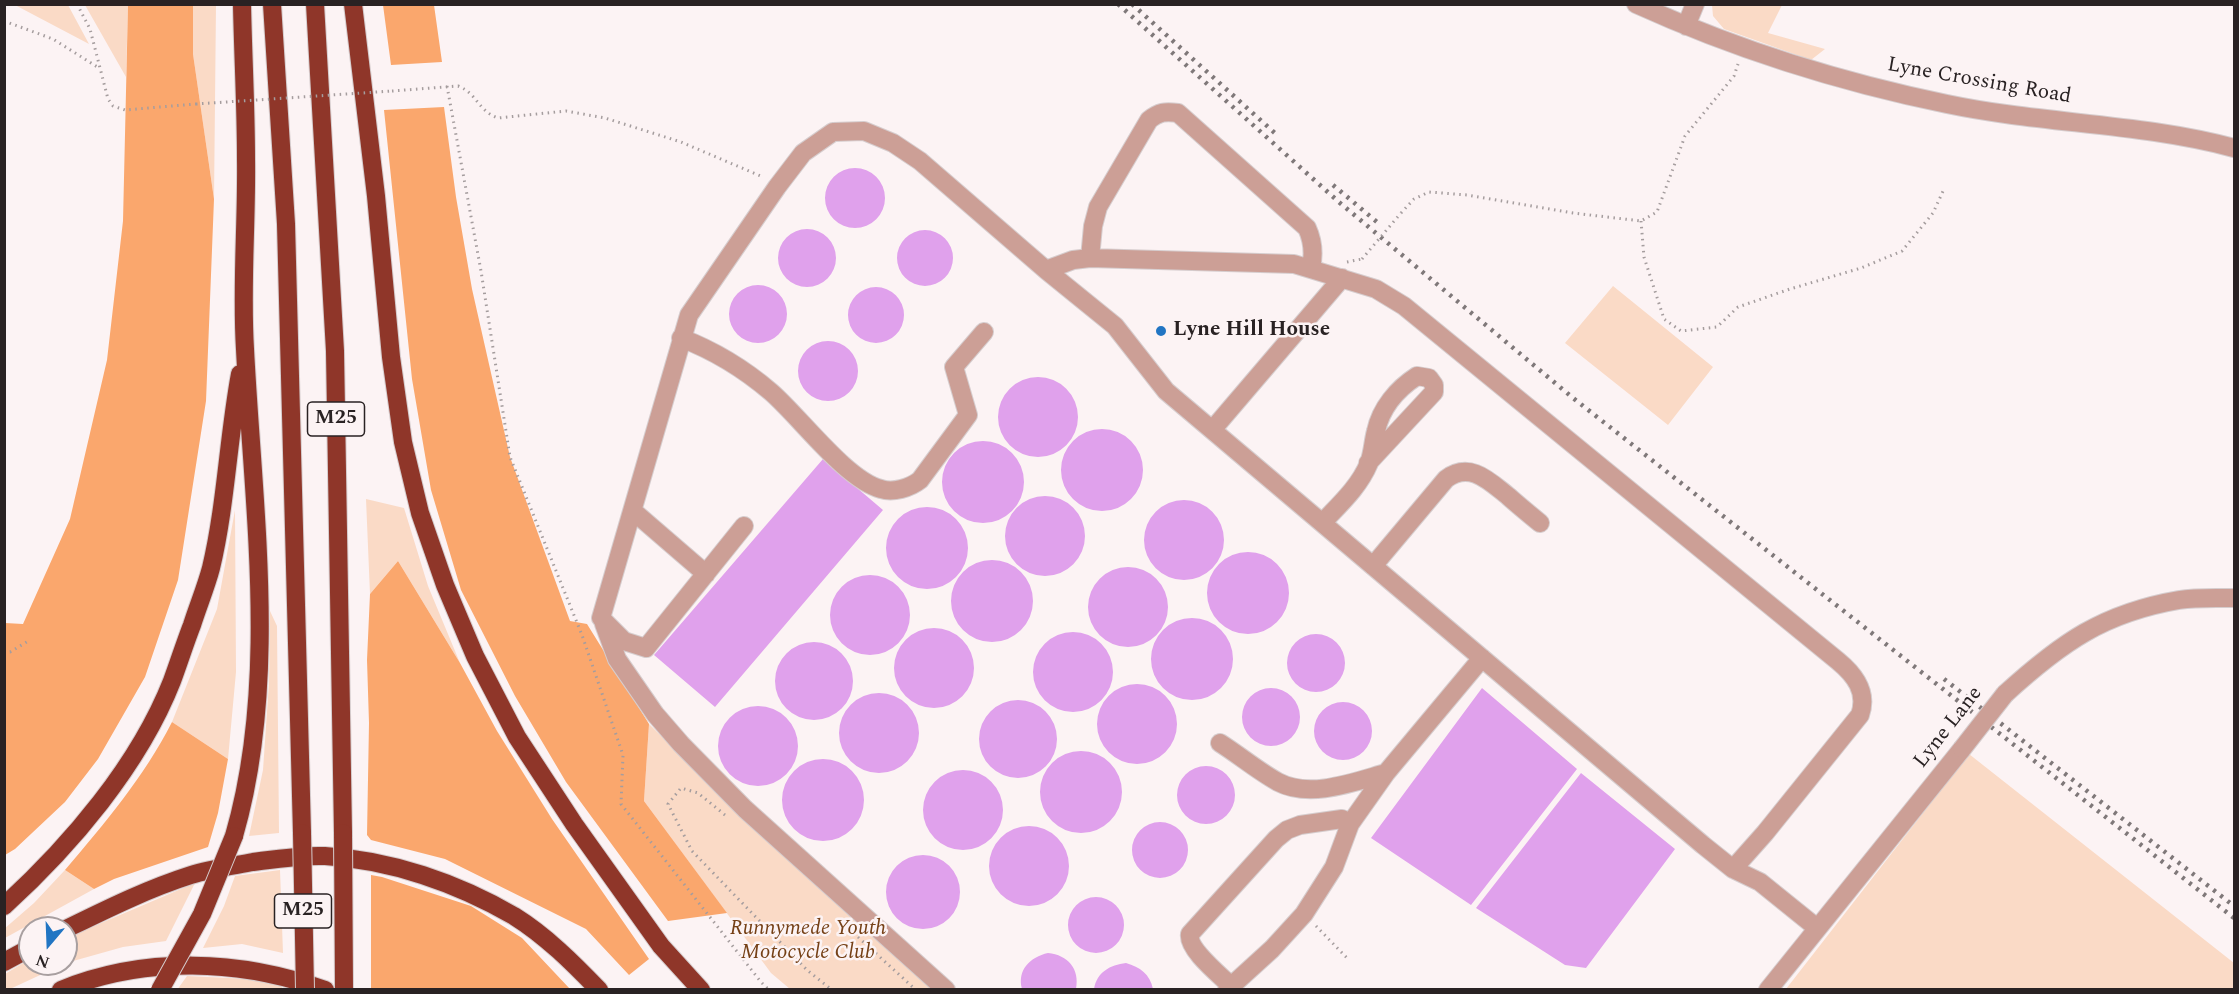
<!DOCTYPE html>
<html>
<head>
<meta charset="utf-8">
<style>
  body { margin:0 }
  #map { position:relative; width:2239px; height:994px; overflow:hidden; background:#fcf3f4; font-family:Spectral,serif }
  canvas { display:block }
  .frame { position:absolute; inset:0; border:6px solid #292223; pointer-events:none }
  .north { position:absolute; left:18px; top:916px; width:60px; height:60px; box-sizing:border-box; background:#fcf3f4; border:2px solid #a89fa0; border-radius:50%; rotate:199deg; font-size:16px; font-weight:700; line-height:24px; text-align:center; color:#292223 }
  .north::after { content:''; display:block; margin:auto; width:21px; height:27px; background:#2175c3; clip-path:polygon(50% 0,100% 100%,50% 72%,0 100%) }
</style>
</head>
<body>
<div id="map">
<canvas width="2239" height="994"></canvas>
<div class="frame"></div>
<div class="north">N</div>
</div>
<script>
const ctx = document.querySelector('canvas').getContext('2d');
ctx.lineJoin = 'round';
function paint(path, color) { ctx.fillStyle = color; ctx.fill(path, 'evenodd'); }
function trace(path, color, width, dash) { ctx.strokeStyle = color; ctx.lineWidth = width; ctx.lineCap = dash ? 'butt' : 'round'; ctx.setLineDash(dash || []); ctx.stroke(path); }
function drawText(font, color, halo, rows, align = 'center') {
  ctx.font = font + ' Spectral,serif'; ctx.lineWidth = 5; ctx.setLineDash([]); ctx.textBaseline = 'middle'; ctx.strokeStyle = halo; ctx.fillStyle = color; for (const [text, x, y, turn = 0] of rows) {
    ctx.save(); ctx.translate(x, y); ctx.rotate((+turn || 0) * Math.PI / 180); ctx.textAlign = isNaN(turn) ? turn : align; if (halo) ctx.strokeText(text, 0, 0); ctx.fillText(text, 0, 0); ctx.restore();
  }
}
paint(new Path2D(`
  M15,5H68L89,44Z
  M85,5H128L126,77Z
  M193,5H216L214,199L193,54Z
  M1712,5H1782L1768,33L1825,49L1811,60L1724,29L1713,16Z
  M1613,286L1713,367L1668,425L1565,343Z
  M366,499L404,508L428,586L460,663L398,561L370,594Z
  M235,510L236,672L228,759L172,722L217,609Z
  M270,611L277,626L279,833L249,836L263,770L269,683Z
  M649,724L804,875L933,989H790L771,973L644,801Z
  M1969,754L2234,963V989H1786Z
  M65,870L94,889L5,938L4,929L34,903Z
  M280,870L283,953L242,944L203,948L224,906L235,876Z
  M195,883L166,941L123,947L66,963V938Z
  M30,959V964H64L10,989H5V974Z
  M187,976L249,979L282,985V990H177Z`), '#fadac6');
paint(new Path2D(`
  M128,5H193V54L214,199L206,401L178,580L145,677L98,759L65,802L15,849L5,855V623L23,624L70,519L107,360L123,221Z
  M383,5H434L442,62L391,65Z
  M444,107L456,197L472,289L510,457L570,621L587,624L649,724L644,801L727,913L668,921L566,782L515,696L461,590L431,490L412,379L384,110Z
  M398,561L460,663L497,731L552,819L649,959L629,975L586,929L445,859L371,840L367,835L369,723L367,660L370,594Z
  M172,722L228,759L218,813L208,847L114,879L94,889L65,870C105,823 144,777 172,722Z
  M371,875L382,877L471,906L522,938L570,989H371Z`), '#faa76d');
paint(new Path2D(`
  M825 198a30 30 0 1 1 60 0a30 30 0 1 1-60 0Z
  M778 258a29 29 0 1 1 58 0a29 29 0 1 1-58 0Z
  M897 258a28 28 0 1 1 56 0a28 28 0 1 1-56 0Z
  M729 314a29 29 0 1 1 58 0a29 29 0 1 1-58 0Z
  M848 315a28 28 0 1 1 56 0a28 28 0 1 1-56 0Z
  M798 371a30 30 0 1 1 60 0a30 30 0 1 1-60 0Z
  M998 417a40 40 0 1 1 80 0a40 40 0 1 1-80 0Z
  M1061 470a41 41 0 1 1 82 0a41 41 0 1 1-82 0Z
  M942 482a41 41 0 1 1 82 0a41 41 0 1 1-82 0Z
  M823,459L883,510L715,707L654,655Z
  M1005 536a40 40 0 1 1 80 0a40 40 0 1 1-80 0Z
  M1144 540a40 40 0 1 1 80 0a40 40 0 1 1-80 0Z
  M886 548a41 41 0 1 1 82 0a41 41 0 1 1-82 0Z
  M1207 593a41 41 0 1 1 82 0a41 41 0 1 1-82 0Z
  M951 601a41 41 0 1 1 82 0a41 41 0 1 1-82 0Z
  M1088 607a40 40 0 1 1 80 0a40 40 0 1 1-80 0Z
  M830 615a40 40 0 1 1 80 0a40 40 0 1 1-80 0Z
  M1151 659a41 41 0 1 1 82 0a41 41 0 1 1-82 0Z
  M894 668a40 40 0 1 1 80 0a40 40 0 1 1-80 0Z
  M1033 672a40 40 0 1 1 80 0a40 40 0 1 1-80 0Z
  M1287 663a29 29 0 1 1 58 0a29 29 0 1 1-58 0Z
  M775 681a39 39 0 1 1 78 0a39 39 0 1 1-78 0Z
  M1097 724a40 40 0 1 1 80 0a40 40 0 1 1-80 0Z
  M1482,688L1577,769L1471,905L1371,838Z
  M1242 717a29 29 0 1 1 58 0a29 29 0 1 1-58 0Z
  M839 733a40 40 0 1 1 80 0a40 40 0 1 1-80 0Z
  M979 739a39 39 0 1 1 78 0a39 39 0 1 1-78 0Z
  M1314 731a29 29 0 1 1 58 0a29 29 0 1 1-58 0Z
  M718 746a40 40 0 1 1 80 0a40 40 0 1 1-80 0Z
  M1040 792a41 41 0 1 1 82 0a41 41 0 1 1-82 0Z
  M782 800a41 41 0 1 1 82 0a41 41 0 1 1-82 0Z
  M1177 795a29 29 0 1 1 58 0a29 29 0 1 1-58 0Z
  M923 810a40 40 0 1 1 80 0a40 40 0 1 1-80 0Z
  M1581,773L1675,849L1586,968L1565,965L1476,908Z
  M1132 850a28 28 0 1 1 56 0a28 28 0 1 1-56 0Z
  M989 866a40 40 0 1 1 80 0a40 40 0 1 1-80 0Z
  M886 892a37 37 0 1 1 74 0a37 37 0 1 1-74 0Z
  M1068 925a28 28 0 1 1 56 0a28 28 0 1 1-56 0Z
  M1048,953C1068,955 1080,969 1076,989H1022C1017,970 1030,957 1048,953Z
  M1126,963C1140,967 1150,974 1153,989H1094C1097,972 1110,965 1126,963Z`), '#e0a1ec');
const minor = new Path2D(`
  M1636,4C1735,49 1840,82 1947,104C2042,124 2141,123 2234,148
  M1686,26L1695,4
  M1090,258L1093,226L1098,207L1149,120C1159,112 1165,111 1178,113L1307,228C1313,241 1314,254 1311,268
  M1046,270L1073,260L1090,258L1294,264L1376,289L1404,306L1838,661C1855,675 1868,692 1860,715L1765,833L1733,869
  M681,338C715,351 743,368 771,392C800,417 846,480 881,489C893,493 910,488 920,480L968,415L954,367L984,332
  M1213,429L1342,278
  M633,511L706,574
  M1323,522C1340,504 1359,487 1369,463C1373,453 1373,442 1376,431C1381,408 1397,389 1417,376L1429,378L1434,385V392L1368,463
  M744,526L646,648L624,641L601,618L689,315L777,187L803,153L833,132L864,131L893,143L920,161L1046,270L1115,326L1166,391L1703,845L1733,869L1760,882L1817,928
  M1373,566L1446,479C1470,461 1489,481 1508,496C1518,505 1529,514 1540,523
  M604,624L617,659L655,714L681,744L745,809L946,990
  M2005,694C2061,643 2103,613 2179,600C2197,597 2217,598 2234,598
  M1220,743C1239,755 1258,771 1278,782C1310,799 1354,782 1386,773
  M1231,986C1220,975 1187,949 1190,934L1276,839L1287,830L1300,825L1342,819L1350,824
  M1227,990L1272,949L1304,914L1334,867L1350,824L1386,773L1482,658
  M1768,990L1962,749`);
const highway = new Path2D(`
  M272,4L286,224L302,833
  M315,4L335,351L343,833
  M353,4L376,196L391,357L403,442L420,513L445,585L475,656L517,737L574,824L661,946L701,990
  M234,836C279,681 253,508 245,349C241,286 247,222 246,159C246,107 243,56 242,4
  M4,906C71,845 139,765 172,681C179,662 185,643 192,625C198,606 206,587 211,568C226,505 228,439 240,374
  M66,929C107,909 147,889 191,875C210,869 232,866 253,862C276,859 301,855 325,856C391,860 457,883 514,916C546,936 573,963 599,990
  M4,962L30,948
  M61,990C145,956 240,959 325,990`);
trace(minor, '#d6cdce', 20);
trace(highway, '#d6cdce', 20);
trace(new Path2D(`
  M77,4L90,29L108,99L113,106L125,110L196,104
  M4,21L53,39L99,68
  M447,86L481,271L510,457L582,635L623,755L621,804L761,982L769,990
  M392,91L458,86C477,93 478,111 498,118L566,111L605,118L681,142L763,177
  M1401,213L1414,199L1429,192L1467,195L1573,213L1641,221L1657,212L1685,136L1734,76L1738,64
  M1641,221L1644,257L1664,319L1681,331L1717,327L1738,307L1790,289L1861,268L1902,251L1933,213L1944,189
  M1347,262L1362,259
  M4,651L10,652L30,640
  M725,815L698,793L681,788L668,804L692,851L807,970L832,990
  M1316,926L1347,958
  M858,937L916,990`), '#a59d9e', 3, [1.5, 4.5]);
trace(minor, '#cc9f96', 18);
trace(highway, '#8f3629', 18);
trace(new Path2D(`
  M1118,4L1340,203L1573,398L2234,918
  M1132,4L1277,135
  M1333,185L1377,222
  M1944,679L2234,906`), '#7f7879', 4.5, [3, 6]);
const minorBridge = new Path2D(`
  M1962,749L2005,694`);
const highwayBridge = new Path2D(`
  M302,833L305,990
  M343,833L344,990
  M160,990L202,914L234,836`);
trace(minorBridge, '#d6cdce', 20, []);
trace(highwayBridge, '#d6cdce', 20, []);
trace(new Path2D(`
  M196,104L392,91
  M1362,259L1401,213`), '#a59d9e', 3, [1.5, 4.5]);
trace(minorBridge, '#cc9f96', 18);
trace(highwayBridge, '#8f3629', 18);
for (const [x, y, r, color] of [
  [1161,331,6,"#2175c3"]
]) { const dot = new Path2D(); dot.arc(x, y, r, 0, 2 * Math.PI); ctx.fillStyle = color; ctx.fill(dot); trace(dot, '#fcf3f4', 2); }
for (const [x, y, w] of [
  [336,419,57],
  [303,911,57]
]) { const box = new Path2D(); box.roundRect(x - w / 2, y - 17, w, 34, 4.5); ctx.fillStyle = '#fcf3f4'; ctx.fill(box); trace(box, '#292223', 1.5); }
drawText('bold 20px', '#292223', null, [
  ["M25",336,419],
  ["M25",303,911]
]);
drawText('21px', '#292223', '#fcf3f4', [
  ["Lyne Crossing Road",1979,82,10],
  ["Lyne Lane",1949,728,-52]
]);
drawText('bold 21px', '#292223', '#fcf3f4', [
  ["Lyne Hill House",1173,331]
], 'left');
drawText('italic 21px', '#754016', '#fcf3f4', [
  ["Runnymede Youth",808,930],
  ["Motocycle Club",808,954]
]);
</script>
</body>
</html>
